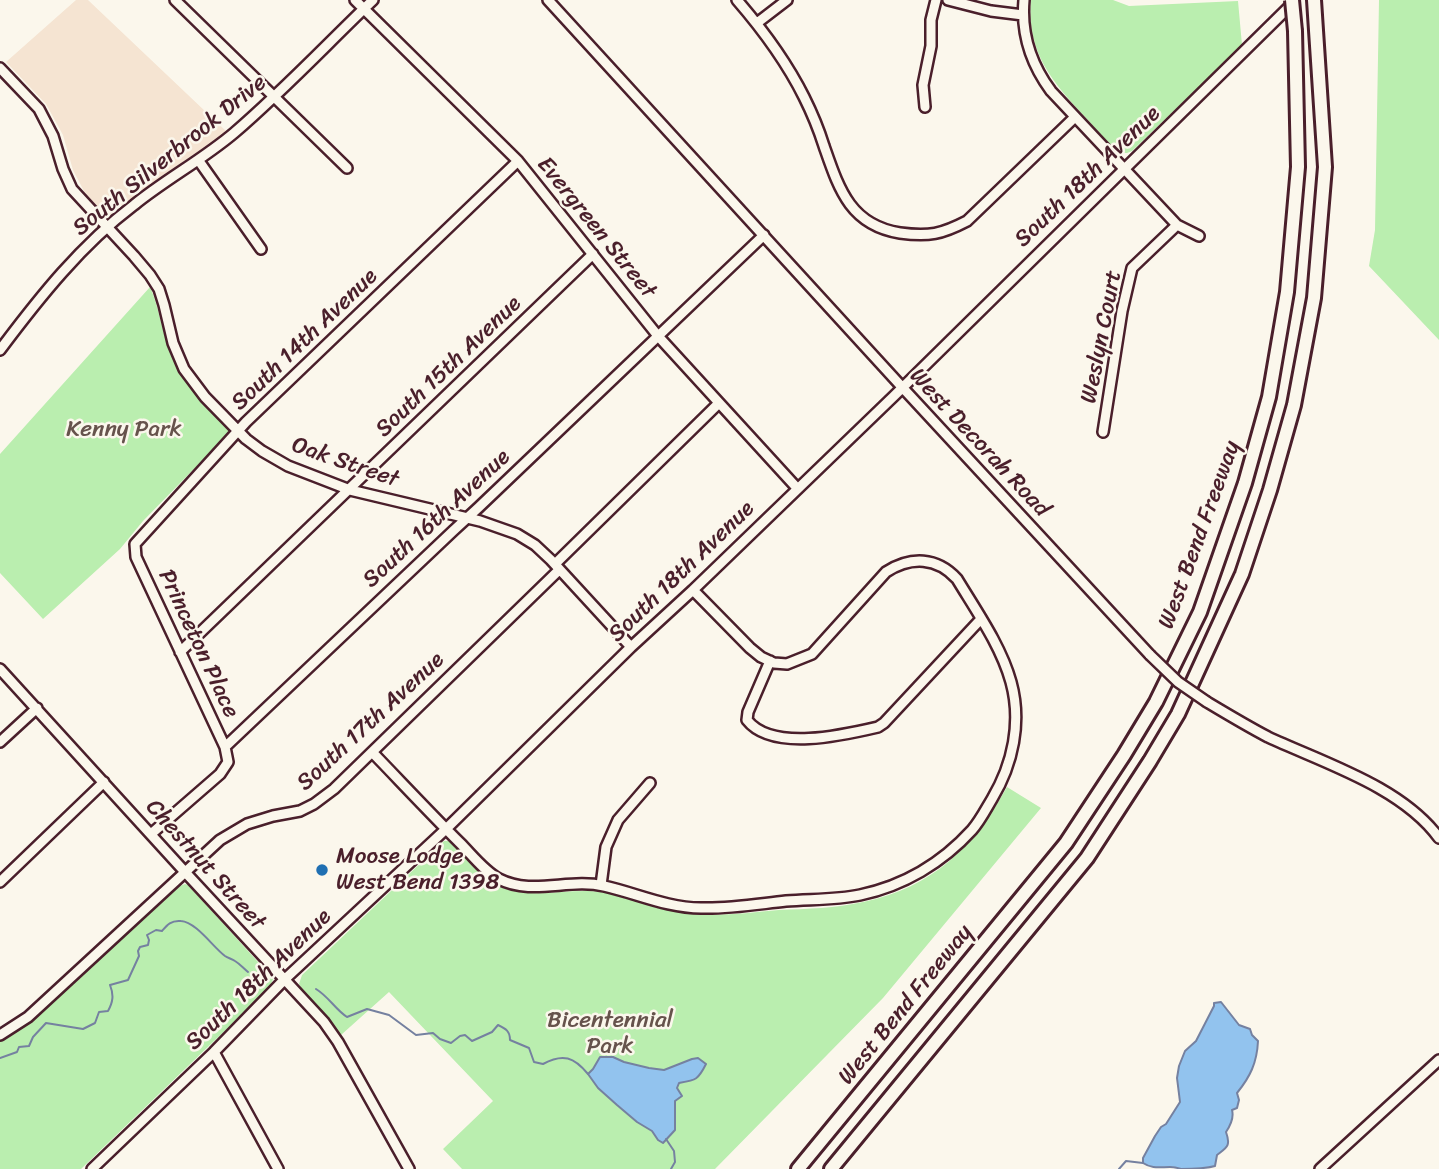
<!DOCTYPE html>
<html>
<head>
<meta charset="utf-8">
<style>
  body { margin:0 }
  canvas { display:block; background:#fbf7ec }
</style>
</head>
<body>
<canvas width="1439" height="1169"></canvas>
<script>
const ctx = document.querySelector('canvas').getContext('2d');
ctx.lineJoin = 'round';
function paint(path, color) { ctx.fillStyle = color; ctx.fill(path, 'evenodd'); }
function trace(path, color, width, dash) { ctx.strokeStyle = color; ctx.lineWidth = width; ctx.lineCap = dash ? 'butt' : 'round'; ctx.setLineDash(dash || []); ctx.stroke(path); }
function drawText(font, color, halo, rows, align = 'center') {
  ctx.font = font + ' Sriracha,sans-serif'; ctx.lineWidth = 5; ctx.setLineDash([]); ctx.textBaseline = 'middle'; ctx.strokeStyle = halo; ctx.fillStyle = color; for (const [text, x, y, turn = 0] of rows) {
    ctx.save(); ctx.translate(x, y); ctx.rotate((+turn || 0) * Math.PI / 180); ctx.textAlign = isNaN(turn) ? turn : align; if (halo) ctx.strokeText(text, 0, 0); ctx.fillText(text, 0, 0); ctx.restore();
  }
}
paint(new Path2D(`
  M76,0H88L226,131L196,155L121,206L108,218L85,193L73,170L63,135L46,104L6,62Z`), '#f5e4d2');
paint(new Path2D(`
  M1031,0H1113L1129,6L1238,1L1242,45L1132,151L1127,153H1120C1108,143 1097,130 1086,118C1053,83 1026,52 1031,0Z
  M1379,0H1439V340L1369,266L1375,230Z
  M150,287C159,307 161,328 169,349C181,381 203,404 227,427L229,431L227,435L143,521L120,549L43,619L0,573V454Z
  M1007,787L1041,808L883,998L715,1169H462L443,1149L493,1101L389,992L341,1035L302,989L299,984L302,975L444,841H449C465,855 478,874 496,884C526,902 567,887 601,892C629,896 655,909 683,913C715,917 747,913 779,910C807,909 836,908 863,902C934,887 973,847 1007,787Z
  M185,884L188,885L269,974L273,979L271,984L264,993L81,1169H0V1041L24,1027L41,1013L180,886Z`), '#baeeaf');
const water = new Path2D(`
  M1221,1002L1239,1025L1250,1029L1252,1035L1258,1041C1257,1063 1250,1077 1237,1093L1239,1100L1237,1108L1232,1110C1234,1117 1230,1126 1226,1132C1231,1146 1227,1147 1217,1155L1215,1166C1204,1169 1193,1169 1181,1169C1178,1168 1173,1167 1170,1167C1160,1167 1152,1169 1143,1163V1158L1155,1136L1161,1127L1166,1124L1180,1102L1177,1078L1179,1066L1185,1051L1196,1041L1214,1006V1003Z
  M600,1057H613L624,1062L649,1068L664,1070L692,1059L698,1058L706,1064C698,1080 696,1080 679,1083L677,1088L682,1096L675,1101V1130L663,1143L658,1140L652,1131L637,1122L617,1105L598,1088L588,1074L593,1069Z`);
paint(water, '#92c3ee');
trace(water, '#7581a0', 2);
trace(new Path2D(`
  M316,989C329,997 335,1009 347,1017L367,1009L389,1015L416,1035L433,1033L440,1039L451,1043L460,1036L465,1035L472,1041L492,1032L498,1025C506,1029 510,1031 510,1040L529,1048L534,1062L543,1064C563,1053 574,1057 588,1074
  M0,1058L17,1052L19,1047L29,1046L33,1037L46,1023L83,1029L95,1023L99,1012L108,1011C113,1002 114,995 110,985L128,980L139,956L138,951L140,947L148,945L149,940L147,935L156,930L162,931C167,925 171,920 181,921C196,922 213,947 225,956C228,958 232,959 235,961C240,964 243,968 248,972
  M666,1139L674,1151L675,1162L671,1169
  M1119,1169L1126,1161L1143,1163`), '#7581a0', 2);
const minor = new Path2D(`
  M175,0L347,168
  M355,0L518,161L658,336L797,488
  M548,0L902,387L1150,655
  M737,0C763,30 786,61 804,97C812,113 819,130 824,146C839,189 850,225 900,233C929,237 942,234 967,221L1075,117
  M948,0L991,11L1023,15
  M1024,0C1021,34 1031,64 1051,91L1177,225L1199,236
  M757,23L787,0
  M0,68L39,109L53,136L63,169L72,189L134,256L150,275L159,289L164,305L173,343L184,369L205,397L246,439L262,451L288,466L350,490L480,521L517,534L535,545L551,560L631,647
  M925,107L923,85L931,46V20L936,0
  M199,161L261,249
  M0,350C39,298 81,245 134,205C166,179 202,160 234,133C283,91 327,44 373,0
  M1103,432L1122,311L1132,268L1177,225
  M555,564L719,403
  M180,652L593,254
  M770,661L748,712L747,720C772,752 844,735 878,727L884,723L981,619
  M0,669L185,872L324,1022L338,1042L409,1169
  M1207,702C1227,714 1247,726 1268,737C1324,763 1402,787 1439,838
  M0,742L37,708
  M225,747L453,531L478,508L764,235
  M372,752C401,782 430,813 460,843C472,855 484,871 499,879C532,896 569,878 604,886C636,893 667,908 701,908C729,909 758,904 786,901C810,899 836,900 860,895C903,886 942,863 972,830C980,821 986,809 992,799C1013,764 1022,722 1011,682C1001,646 977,612 957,579C937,557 911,556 886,572L812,654L787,664L774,663L761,657L750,648L693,590
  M151,834L220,774L228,762L225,747L136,557L135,544L246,422L518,161
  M0,882L104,782
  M601,885L606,847L618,820L650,783
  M0,1035L28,1017L220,840L247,824L273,816L300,811L314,804L334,789L559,570
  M214,1052L278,1169
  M92,1169L214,1052L284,980L446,829L631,647L693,590L894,396L1294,2
  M1320,1169L1439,1060`);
const highway = new Path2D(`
  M798,1169L1066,843L1124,755L1156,702L1200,612L1245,483L1269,397L1287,292L1298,167L1295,31
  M831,1169L1087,858L1150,761L1178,714L1242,574L1270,490L1294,405L1314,298L1325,167L1314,0`);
trace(minor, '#4a1f2b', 14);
trace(highway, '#4a1f2b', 18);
trace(minor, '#fbf7ec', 9);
trace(highway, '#fbf7ec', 12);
const minorBridge = new Path2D(`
  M1150,655L1178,682L1207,702`);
const highwayBridge = new Path2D(`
  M1292,0L1295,31`);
trace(minorBridge, '#4a1f2b', 14, []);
trace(highwayBridge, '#4a1f2b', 18, []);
trace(minorBridge, '#fbf7ec', 9);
trace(highwayBridge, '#fbf7ec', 12);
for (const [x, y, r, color] of [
  [322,870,7,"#1f6fb2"]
]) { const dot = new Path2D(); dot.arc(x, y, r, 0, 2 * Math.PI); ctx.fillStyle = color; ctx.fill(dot); trace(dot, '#fbf7ec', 2.5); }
drawText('23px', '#4a1f2b', '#fbf7ec', [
  ["South Silverbrook Drive",170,156,-39],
  ["South 18th Avenue",1088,177,-44],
  ["Evergreen Street",596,228,51],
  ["Weslyn Court",1102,337,-79],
  ["South 14th Avenue",305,340,-44],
  ["South 15th Avenue",449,367,-44],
  ["West Decorah Road",979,443,47],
  ["Oak Street",345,463,19],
  ["South 16th Avenue",437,519,-43],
  ["West Bend Freeway",1200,535,-70],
  ["South 18th Avenue",682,572,-44],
  ["Princeton Place",198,644,65],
  ["South 17th Avenue",371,722,-43],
  ["Chestnut Street",205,865,48],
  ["South 18th Avenue",259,980,-44],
  ["West Bend Freeway",906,1005,-51]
]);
drawText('23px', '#66534c', '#fbf7ec', [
  ["Kenny Park",124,430],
  ["Bicentennial",610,1021],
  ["Park",610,1047]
]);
drawText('23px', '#4a1f2b', '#fbf7ec', [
  ["Moose Lodge",336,857],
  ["West Bend 1398",336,883]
], 'left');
</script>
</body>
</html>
